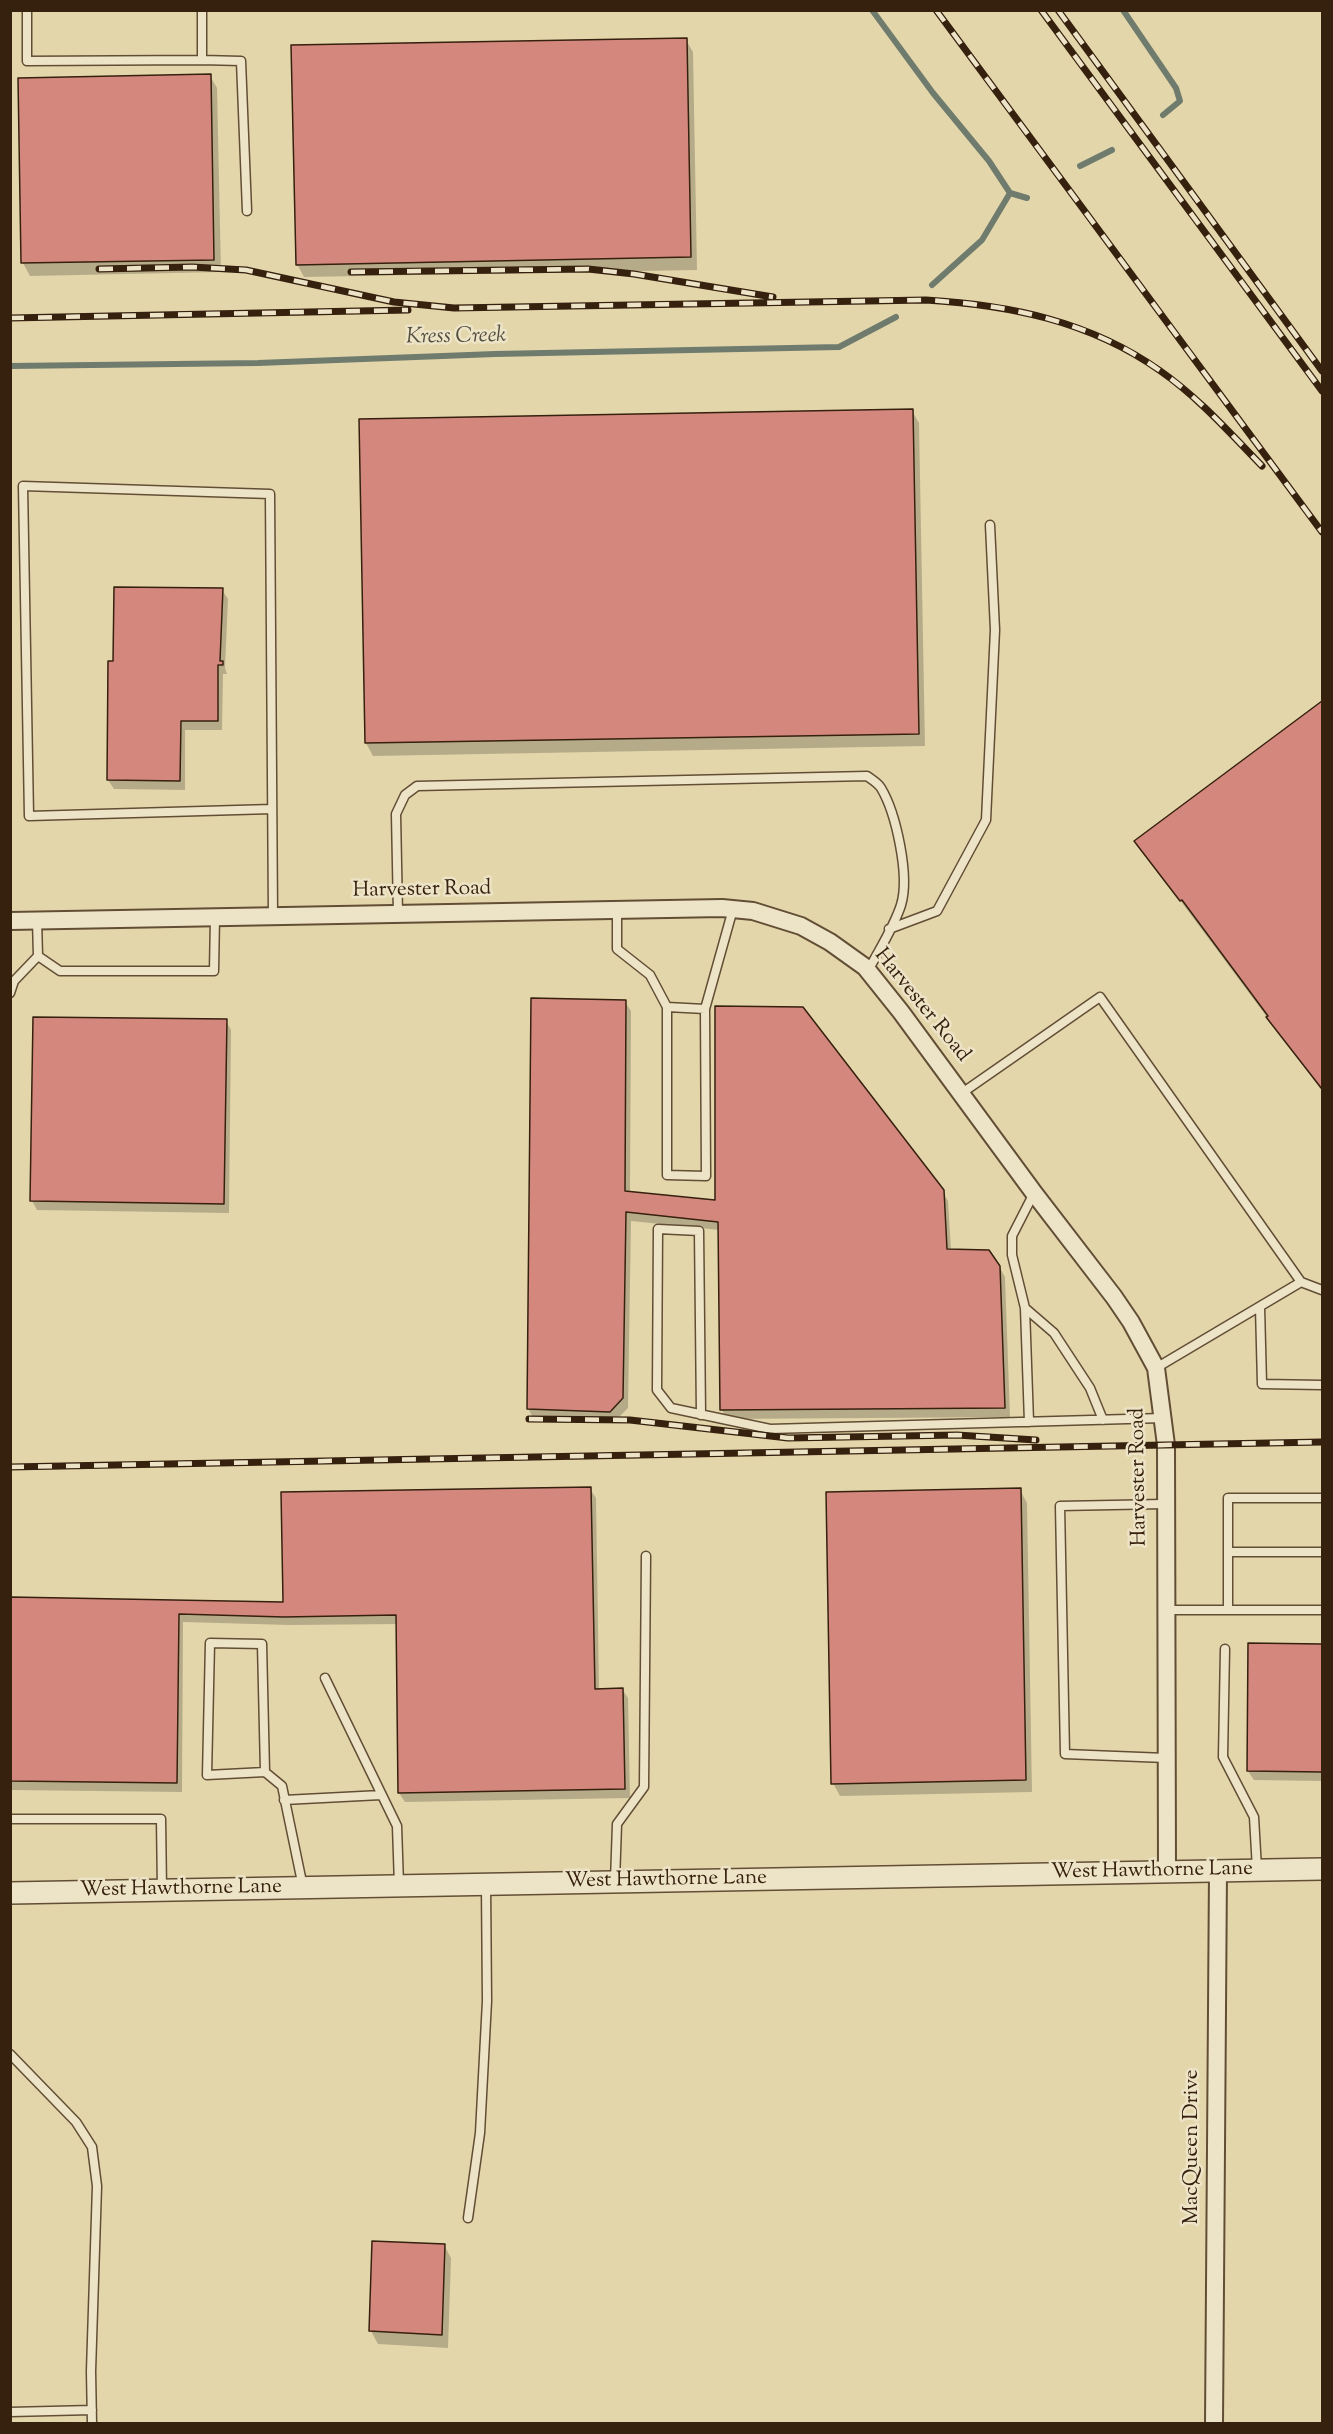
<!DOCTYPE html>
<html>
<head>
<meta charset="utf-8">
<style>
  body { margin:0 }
  #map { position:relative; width:1333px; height:2434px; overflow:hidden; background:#e4d6ab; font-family:"Sorts Mill Goudy",serif }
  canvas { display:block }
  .frame { position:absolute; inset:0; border:12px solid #36200e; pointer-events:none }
</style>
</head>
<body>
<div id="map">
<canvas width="1333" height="2434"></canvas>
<div class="frame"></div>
</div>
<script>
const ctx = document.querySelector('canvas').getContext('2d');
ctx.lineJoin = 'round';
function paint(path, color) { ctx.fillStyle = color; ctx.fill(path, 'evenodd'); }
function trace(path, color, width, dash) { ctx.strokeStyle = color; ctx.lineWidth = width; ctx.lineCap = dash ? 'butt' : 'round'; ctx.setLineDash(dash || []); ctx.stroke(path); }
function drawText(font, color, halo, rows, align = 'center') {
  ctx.font = font + ' "Sorts Mill Goudy",serif'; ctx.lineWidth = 5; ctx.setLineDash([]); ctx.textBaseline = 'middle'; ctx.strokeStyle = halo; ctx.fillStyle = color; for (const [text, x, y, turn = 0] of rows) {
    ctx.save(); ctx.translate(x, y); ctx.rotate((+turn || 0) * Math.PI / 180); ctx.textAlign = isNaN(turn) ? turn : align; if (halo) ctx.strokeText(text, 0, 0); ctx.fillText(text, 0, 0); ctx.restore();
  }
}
paint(new Path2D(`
  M686,40L693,52L697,270L304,277L297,264Z
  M210,76L217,88L221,272L30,276L23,263Z
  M912,411L919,423L925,746L373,756L366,743Z
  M222,590L228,599L225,668L227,674H223L222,730H185V790L114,789L108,780L114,663Z
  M1322,703V1091L1136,841Z
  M625,1002L631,1011L630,1193L717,1201L942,1191L948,1201L951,1250L999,1266L1005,1277L1010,1417L727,1419L722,1410L720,1230L631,1221L628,1408L615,1421L533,1418L528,1408Z
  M226,1021L231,1030L229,1213L37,1210L32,1201Z
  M590,1489L596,1498L599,1690L622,1689L628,1698L630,1798L405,1802L399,1793L398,1624L290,1625L183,1622L182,1792L10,1790V1599L285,1603Z
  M1020,1490L1027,1503L1032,1792L840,1796L833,1783Z
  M1250,1644L1322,1645V1781L1254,1780L1248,1771Z
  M444,2245L451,2258L448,2348L378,2344L371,2331Z`), '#0003');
trace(new Path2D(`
  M872,10L933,93L989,161L1010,193
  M1123,10L1176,88L1180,101L1163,115
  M1080,166L1112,150
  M1010,193L1027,198
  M932,285L982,240L1010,193
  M10,366L258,363L495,354L839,347L896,317`), '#6f7c6d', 6);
const building = new Path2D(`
  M687,38L691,257L296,265L291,45Z
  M211,74L214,260L21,263L18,78Z
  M913,409L919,734L365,743L359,419Z
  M114,587L223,588L220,661H223V665H218V721H181L180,781L107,780L108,661H113Z
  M1322,701V1089L1266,1017L1268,1016L1182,900L1180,901L1134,841Z
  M531,998L626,1000L625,1191L715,1200V1006L803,1007L944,1190L947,1249L989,1250L1000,1266L1005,1408L720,1410L718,1222L626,1212L623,1398L610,1412L527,1409Z
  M33,1017L227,1019L224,1204L30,1201Z
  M591,1487L595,1689L623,1688L625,1789L398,1793L396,1615L284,1617L179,1614L177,1783L10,1781V1597L283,1602L281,1492Z
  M1021,1488L1026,1780L831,1784L826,1492Z
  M1248,1643L1322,1644V1772L1247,1771Z
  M372,2241L445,2244L442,2335L369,2331Z`);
paint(building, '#d4887d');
trace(building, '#36200e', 1.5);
const service = new Path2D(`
  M27,10V61L202,60V10
  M202,60L241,61L247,211
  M272,809L29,816L23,486L270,494L273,916
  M617,910V949L650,975L667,1007V1175L706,1176L705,1009L733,909
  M398,914L396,814L405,795L417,786L867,776C871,779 878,783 881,788C896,813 910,876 901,905C894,927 879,950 868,971
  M889,929L937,911L986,820L995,630L990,525
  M38,956L60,971H214L215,917
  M10,993L14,981L38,956L37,920
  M667,1007L705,1009
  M962,1093L1100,997L1301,1282L1156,1368
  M1301,1282L1322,1290
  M1260,1307L1262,1384L1322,1385
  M1025,1308L1054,1333L1090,1388L1103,1420
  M701,1415L699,1231L658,1229L657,1390L671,1408L770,1429L1163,1418
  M1029,1422L1025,1308L1012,1255V1236L1034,1193
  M1164,1504L1060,1506L1065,1754L1166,1758
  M1228,1552H1322
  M1166,1610H1322
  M1228,1610V1498H1322
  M1225,1649L1223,1757L1254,1817L1257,1869
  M325,1678L397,1826L399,1885
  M265,1772L262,1644L210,1643L207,1775L265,1772L282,1786L303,1887
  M284,1800L381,1795
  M10,1819H161L162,1890
  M615,1881L617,1824L644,1787L646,1556
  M10,2054L76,2122L92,2147L97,2186L91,2371L92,2424
  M468,2218L480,2133L487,2001L486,1885
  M10,2412L92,2410`);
const minor = new Path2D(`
  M10,921L722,908L753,911L801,926L830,942L865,967L901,1012L1034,1193L1114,1297L1131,1322L1156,1368L1166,1445L1167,1871
  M1214,2424L1218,1871`);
const tertiary = new Path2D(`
  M10,1893L1322,1869`);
trace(service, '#624e35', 11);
trace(minor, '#624e35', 20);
trace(tertiary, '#624e35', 24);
trace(service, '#ede4c8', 8);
trace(minor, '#ede4c8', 16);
trace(tertiary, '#ede4c8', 21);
const rail = new Path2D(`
  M936,10L1322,532
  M1041,10L1322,391
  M1058,10L1322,371
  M99,269L192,267L246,270L394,302L454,308L926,300C1010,305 1089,321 1159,370C1198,397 1229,432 1262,466
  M351,272L588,269L634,274L773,297
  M10,318L408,310
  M529,1419L630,1420L788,1438L957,1435L1036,1440
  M10,1467L1322,1442`);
trace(rail, '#36200e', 7);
trace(rail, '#ede4c8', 4.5, [14]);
drawText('21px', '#36200e', '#ede4c8', [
  ["Harvester Road",422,891,-1],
  ["Harvester Road",921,1006,51],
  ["Harvester Road",1140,1477,-91],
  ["West Hawthorne Lane",1152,1872,-1],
  ["West Hawthorne Lane",666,1881,-1],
  ["West Hawthorne Lane",181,1890,-1],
  ["MacQueen Drive",1193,2147,-90]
]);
drawText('italic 22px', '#524e3e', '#ede4c8', [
  ["Kress Creek",456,338,-1]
]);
</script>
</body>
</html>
